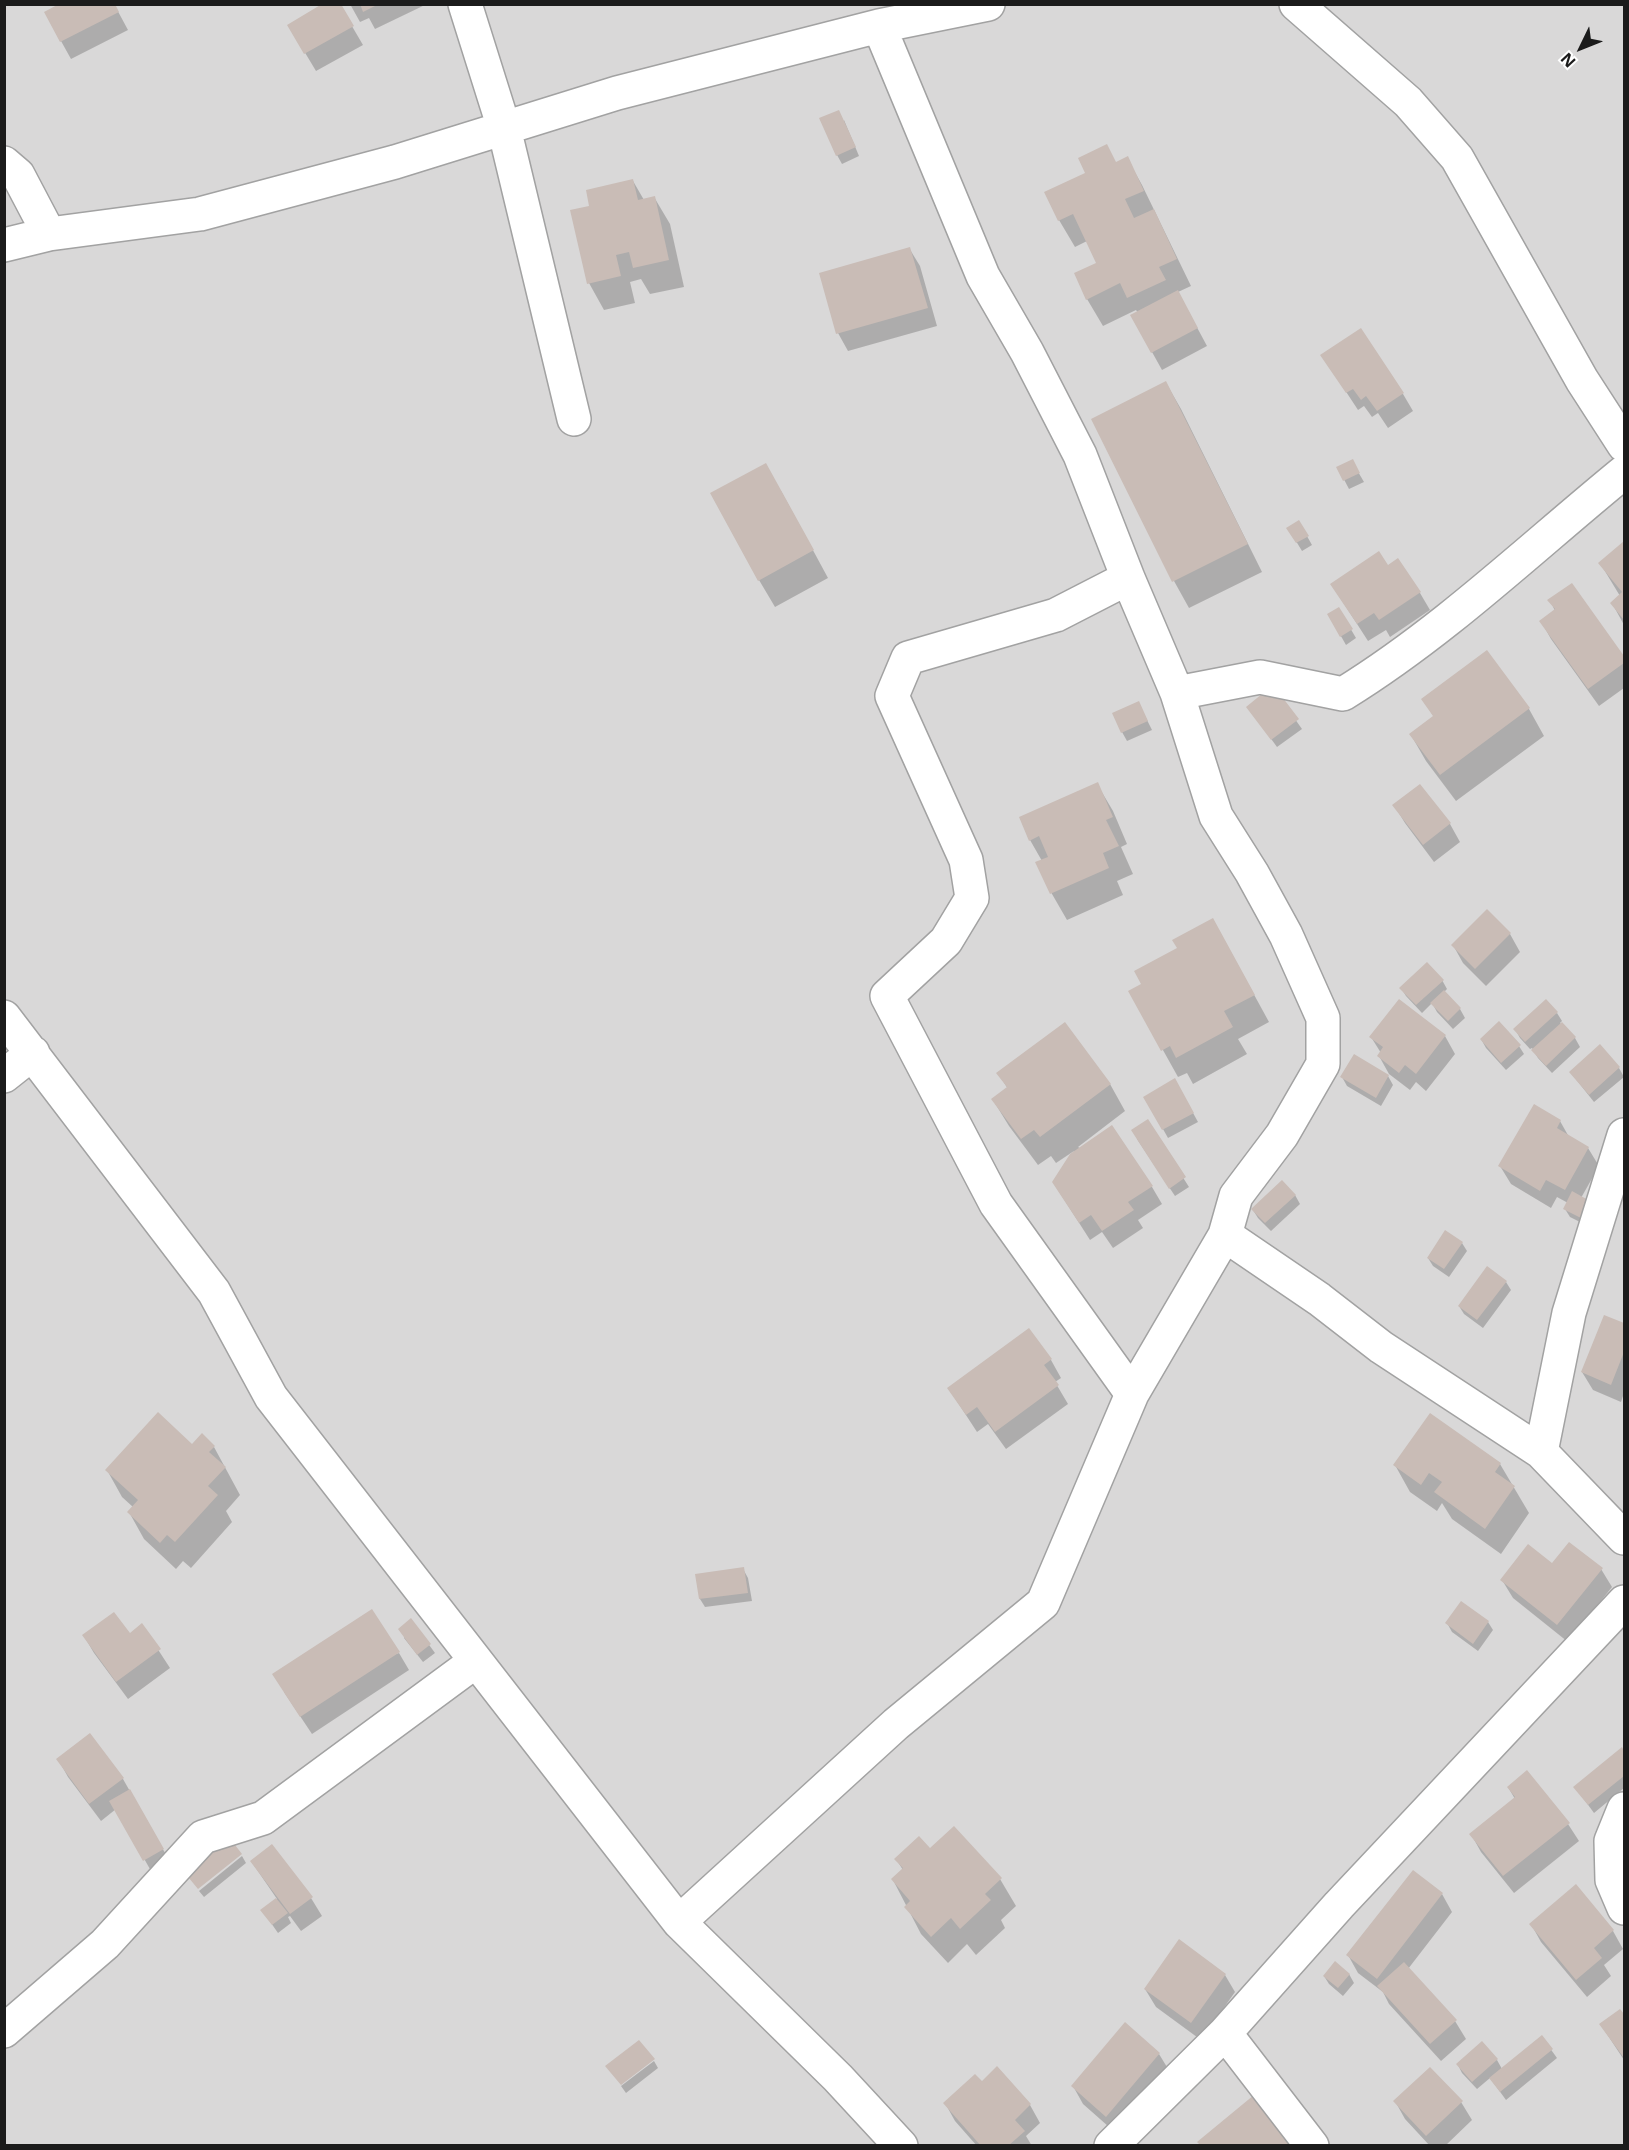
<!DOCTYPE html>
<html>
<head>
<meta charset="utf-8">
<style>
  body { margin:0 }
  #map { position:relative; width:1629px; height:2150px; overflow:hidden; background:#ede7df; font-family:"Open Sans",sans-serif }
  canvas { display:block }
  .frame { position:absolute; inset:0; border:6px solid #1b1b1b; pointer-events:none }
  .north { position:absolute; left:1551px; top:18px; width:60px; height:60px; -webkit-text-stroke:4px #fff; paint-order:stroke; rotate:227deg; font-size:16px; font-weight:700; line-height:24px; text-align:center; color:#1b1b1b }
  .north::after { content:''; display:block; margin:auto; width:21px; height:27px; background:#1b1b1b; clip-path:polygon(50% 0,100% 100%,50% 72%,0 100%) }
</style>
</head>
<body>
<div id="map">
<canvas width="1629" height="2150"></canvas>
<div class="frame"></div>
<div class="north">N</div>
</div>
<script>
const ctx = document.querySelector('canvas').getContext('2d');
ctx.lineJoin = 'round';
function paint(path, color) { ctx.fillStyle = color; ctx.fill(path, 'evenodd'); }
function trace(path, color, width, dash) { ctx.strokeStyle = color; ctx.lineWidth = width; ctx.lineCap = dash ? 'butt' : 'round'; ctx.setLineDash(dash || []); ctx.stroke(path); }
paint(new Path2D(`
  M5,5H1624V2145H5Z`), '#d9d8d8');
paint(new Path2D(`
  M114,4L128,30L71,59L61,41Z
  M339,4L363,45L316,71L289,26Z
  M350,4H427L375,29L369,18L360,22Z
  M844,120L859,156L842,164L837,155Z
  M1127,158L1142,185L1191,286L1178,292L1207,346L1162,370L1132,316L1138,313L1136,310L1103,326L1087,299L1098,264L1087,241L1075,247L1059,220L1116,163Z
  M633,181L644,200L654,197L670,224L684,287L650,294L641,279L630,282L635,303L604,310L589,283L591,207Z
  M909,248L920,266L937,326L848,351L838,333Z
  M1322,355L1403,394L1413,411L1388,428L1378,413L1372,417L1364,406L1358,410Z
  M1166,383L1181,409L1262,572L1189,608L1174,581Z
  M1338,468L1357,470L1364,482L1349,489Z
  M781,491L828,578L775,607L759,580Z
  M1299,522L1312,545L1302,551L1288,528Z
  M1624,543V625L1612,603L1620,596L1600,563Z
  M1388,567L1420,593L1430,610L1390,637L1386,630L1368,641L1332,585Z
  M1572,585L1624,658V688L1599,706L1551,639L1541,621L1555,611L1550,600Z
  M1339,609L1356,638L1346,645L1329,615Z
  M1487,652L1529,709L1544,736L1456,801L1426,761L1411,735L1434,717L1423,699Z
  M1273,688L1302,729L1277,747L1248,707Z
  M1143,712L1152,730L1127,741L1122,732Z
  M1097,784L1113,811L1127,844L1121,847L1133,874L1117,881L1123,895L1067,920L1052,894L1037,863L1042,861L1030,840Z
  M1394,805L1450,824L1460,842L1434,862L1405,823Z
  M1487,911L1510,934L1520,952L1486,986L1463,963L1453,945Z
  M1228,947L1269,1022L1238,1039L1247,1054L1193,1084L1187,1073L1178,1077L1130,991Z
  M1442,980L1447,989L1444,992L1460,1009L1465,1018L1453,1029L1437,1012L1432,1003L1422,1013L1406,996L1401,988Z
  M1557,1013L1562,1021L1560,1023L1575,1038L1580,1047L1552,1073L1538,1058L1532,1048L1530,1049L1520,1038L1515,1029Z
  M1445,1036L1455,1054L1426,1091L1416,1082L1410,1090L1389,1074L1379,1056L1381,1053L1371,1037Z
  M1481,1039L1519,1046L1524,1054L1506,1070L1486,1048Z
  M1619,1068L1624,1077L1594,1102L1571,1073Z
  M998,1073L1110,1084L1125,1111L1078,1147L1152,1187L1162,1204L1138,1220L1143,1228L1113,1248L1102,1232L1090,1240L1053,1182L1074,1151L1056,1163L1051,1156L1038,1165L1009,1126L993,1100L1008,1089Z
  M1388,1076L1393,1085L1381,1106L1347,1086L1342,1077Z
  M1175,1080L1198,1122L1168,1138L1145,1097Z
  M1147,1121L1189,1187L1175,1196L1137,1139Z
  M1560,1121L1569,1137L1588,1148L1599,1166L1581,1198L1586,1225L1570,1217L1565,1209L1568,1203L1557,1197L1551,1208L1511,1184L1500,1166Z
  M1295,1195L1300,1204L1271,1231L1258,1218L1253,1210Z
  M1462,1243L1467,1251L1449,1277L1433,1266L1428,1258Z
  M1506,1282L1511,1290L1483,1328L1464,1314L1459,1306Z
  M1605,1317L1624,1325V1393L1621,1402L1593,1390L1582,1372Z
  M1029,1330L1051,1360L1061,1378L1055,1382L1068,1404L1006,1449L988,1424L977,1432L949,1389Z
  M214,1447L240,1495L226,1511L232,1522L191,1568L183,1561L176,1569L144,1539L129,1512L133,1507L122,1497L107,1470Z
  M1500,1464L1529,1513L1501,1554L1452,1519L1442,1503L1437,1511L1410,1492L1395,1465Z
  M1552,1565L1601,1569L1612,1587L1568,1642L1513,1598L1502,1580Z
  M743,1569L748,1578L752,1601L705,1607L700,1599L697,1575Z
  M411,1620L435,1653L423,1662L404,1638Z
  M1488,1622L1493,1630L1478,1651L1452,1632L1447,1623Z
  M142,1625L170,1668L128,1699L94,1653L84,1636L129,1635Z
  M399,1653L409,1670L312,1734L284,1692Z
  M1622,1750L1624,1753V1788L1594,1813L1575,1787Z
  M58,1759L123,1779L173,1867L155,1878L116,1809L101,1821L68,1777Z
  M1508,1787L1568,1824L1579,1841L1514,1893L1481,1852L1471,1834L1515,1799Z
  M930,1850L1000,1879L1016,1906L1001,1920L1005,1928L976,1955L967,1944L948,1963L921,1934L893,1880L903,1870L896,1859Z
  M242,1856L246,1863L204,1897L199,1891Z
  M251,1861L311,1898L322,1916L301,1931L290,1916L288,1917L291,1923L278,1933L262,1910L277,1899Z
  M1576,1886L1613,1931L1623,1949L1604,1965L1611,1976L1587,1997L1541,1942L1531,1924Z
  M1442,1894L1452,1912L1408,1969L1455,2021L1466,2039L1441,2061L1389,2004L1383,1992L1358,1973L1348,1955Z
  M1349,1974L1354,1983L1343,1996L1329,1984L1324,1976Z
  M1225,1975L1235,1992L1201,2040L1156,2007L1145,1989Z
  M1620,2011L1624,2016V2060L1601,2025Z
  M1542,2037L1557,2058L1506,2100L1490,2078L1477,2089L1462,2073L1458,2065L1497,2060L1502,2069Z
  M1159,2054L1170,2072L1117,2134L1083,2104L1073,2086Z
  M654,2061L658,2068L626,2093L621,2086Z
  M997,2068L1030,2105L1040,2123L1026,2136L1032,2146H977L955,2121L945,2103L981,2083Z
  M1395,2101L1461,2102L1472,2120L1445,2146H1430L1405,2119Z`), '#0003');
paint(new Path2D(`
  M59,4H115L119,12L60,42L44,12Z
  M322,4H341L354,26L304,54L287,25Z
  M360,4H379L363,12Z
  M839,110L856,147L836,156L819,118Z
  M1107,144L1116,162L1128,156L1144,191L1125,199L1134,218L1154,209L1177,259L1159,267L1166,280L1127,298L1120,283L1086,300L1074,273L1096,263L1073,214L1058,221L1044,192L1085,173L1078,158Z
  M633,179L638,200L655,196L669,260L633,268L629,252L616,255L621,276L587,284L570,210L589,206L586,190Z
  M910,247L928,308L836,334L819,273Z
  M1178,290L1198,328L1151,353L1130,315Z
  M1361,328L1404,393L1377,411L1366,396L1361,400L1353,389L1346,393L1320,355Z
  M1166,381L1248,544L1172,582L1091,419Z
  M1353,459L1360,473L1343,481L1336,467Z
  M766,463L814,550L758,581L710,493Z
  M1299,520L1309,536L1296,543L1286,528Z
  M1624,541V620L1610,603L1622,592L1598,563Z
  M1379,551L1388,565L1398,558L1421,592L1379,620L1374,613L1357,624L1330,584Z
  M1572,583L1624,656V663L1588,689L1539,621L1555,609L1547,600Z
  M1339,607L1353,629L1340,637L1327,614Z
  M1487,650L1530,708L1440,775L1409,734L1433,716L1421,699Z
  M1273,685L1299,719L1271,740L1246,707Z
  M1139,701L1148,721L1121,733L1112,713Z
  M1098,782L1113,817L1106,820L1119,846L1103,853L1109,868L1050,894L1035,862L1048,857L1039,836L1029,841L1019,817Z
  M1420,784L1451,823L1423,845L1392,805Z
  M1487,909L1511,933L1475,969L1451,945Z
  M1213,918L1255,995L1224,1011L1233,1027L1176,1058L1170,1046L1161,1051L1128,991L1141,984L1134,971L1177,948L1172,940Z
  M1427,962L1444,980L1416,1005L1399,988Z
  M1444,990L1461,1008L1448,1021L1430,1003Z
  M1399,999L1446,1035L1416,1074L1405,1065L1399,1073L1377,1056L1383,1047L1369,1037Z
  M1546,999L1558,1012L1525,1042L1513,1029Z
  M1499,1021L1521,1045L1501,1063L1480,1039Z
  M1065,1022L1111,1084L1040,1137L1034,1130L1021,1139L991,1099L1007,1087L996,1073Z
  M1562,1022L1576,1037L1546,1066L1531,1050Z
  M1600,1044L1620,1067L1589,1095L1569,1072Z
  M1354,1054L1389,1075L1376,1098L1340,1077Z
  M1175,1078L1194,1113L1162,1130L1143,1097Z
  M1534,1104L1561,1120L1557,1128L1589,1147L1565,1190L1546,1180L1540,1191L1498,1166Z
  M1148,1119L1186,1177L1169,1189L1131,1130Z
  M1112,1125L1153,1186L1128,1202L1134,1210L1102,1231L1091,1215L1079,1223L1052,1182L1070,1154Z
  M1282,1180L1296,1195L1265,1223L1251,1209Z
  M1572,1191L1590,1201L1581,1218L1563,1209Z
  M1445,1230L1463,1242L1444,1269L1427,1258Z
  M1487,1266L1507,1281L1477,1320L1458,1306Z
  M1604,1315L1624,1323V1352L1611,1385L1581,1372Z
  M1029,1328L1052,1359L1044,1365L1059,1385L995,1432L977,1407L966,1415L947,1388Z
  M158,1412L192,1444L202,1433L215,1446L209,1452L226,1467L208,1486L218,1495L175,1542L167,1535L160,1543L127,1512L138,1500L105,1470Z
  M1430,1413L1501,1463L1495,1472L1515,1486L1485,1529L1434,1492L1442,1482L1429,1473L1421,1485L1393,1465Z
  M1569,1542L1603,1568L1557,1625L1500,1580L1528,1544L1552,1563Z
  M744,1567L748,1593L699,1599L695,1574Z
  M1461,1601L1489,1621L1473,1644L1445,1623Z
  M372,1609L400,1652L300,1717L272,1674Z
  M114,1612L130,1633L142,1623L161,1649L116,1682L82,1635Z
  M411,1618L431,1644L417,1655L398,1629Z
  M90,1733L124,1778L89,1804L56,1759Z
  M1622,1747L1624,1751V1776L1588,1805L1573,1787Z
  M1527,1770L1570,1823L1503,1876L1469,1834L1515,1797L1507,1787Z
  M130,1789L164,1849L143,1861L109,1801Z
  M954,1826L1002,1878L985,1894L991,1900L960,1929L951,1918L931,1937L904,1907L910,1901L891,1879L903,1868L894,1859L919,1836L930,1848Z
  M228,1836L242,1854L198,1889L184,1872Z
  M272,1844L313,1897L290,1914L250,1861Z
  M1413,1870L1443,1893L1377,1979L1346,1955Z
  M1576,1884L1614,1930L1594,1948L1602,1958L1576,1980L1529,1924Z
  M276,1898L288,1913L272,1925L260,1910Z
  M1179,1939L1226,1974L1191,2023L1144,1989Z
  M1335,1961L1350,1974L1338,1988L1323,1976Z
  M1404,1962L1457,2020L1430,2044L1377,1986Z
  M1620,2009L1624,2014V2058L1599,2024Z
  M1125,2022L1160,2053L1106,2117L1071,2086Z
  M1542,2035L1553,2049L1500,2092L1489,2078Z
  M639,2040L655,2059L621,2085L605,2066Z
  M1482,2041L1498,2059L1472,2082L1456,2064Z
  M997,2066L1031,2104L1015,2120L1025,2131L1008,2146H981L943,2103L975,2074L982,2081Z
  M1430,2067L1463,2101L1426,2136L1393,2101Z
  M1254,2095L1296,2146H1201L1197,2142Z`), '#c9bcb6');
const minor = new Path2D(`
  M465,4L504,128L574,419
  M1296,4L1408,102L1457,158L1582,380L1624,445
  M879,26L983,276L1027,352L1080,455L1128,578L1177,693L1216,816L1252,873L1286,935L1323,1018V1064L1282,1135L1236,1196L1225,1235L1319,1299L1381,1347L1541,1452L1624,1538
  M4,163L18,175L49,234
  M4,245L49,234L200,214L395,162L617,93L879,26L988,4
  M1128,578L1056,615L908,658L892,696L966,860L972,898L946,941L887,996L996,1204L1132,1394
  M1177,693L1260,677L1343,694C1445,631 1532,547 1624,472
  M4,1017L214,1292L271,1397L679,1922L838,2078L901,2146
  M4,1076L33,1053
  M1541,1452L1569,1313L1624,1135
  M1624,1809L1611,1841L1612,1880L1624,1908
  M679,1922L896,1724L1043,1603L1132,1394L1225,1235
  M4,2031L105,1944L203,1837L263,1818L476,1661
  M1225,2033L1312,2146
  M1111,2146L1225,2033L1339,1905L1624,1602`);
trace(minor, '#a2a2a2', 36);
trace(minor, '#fff', 33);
</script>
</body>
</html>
